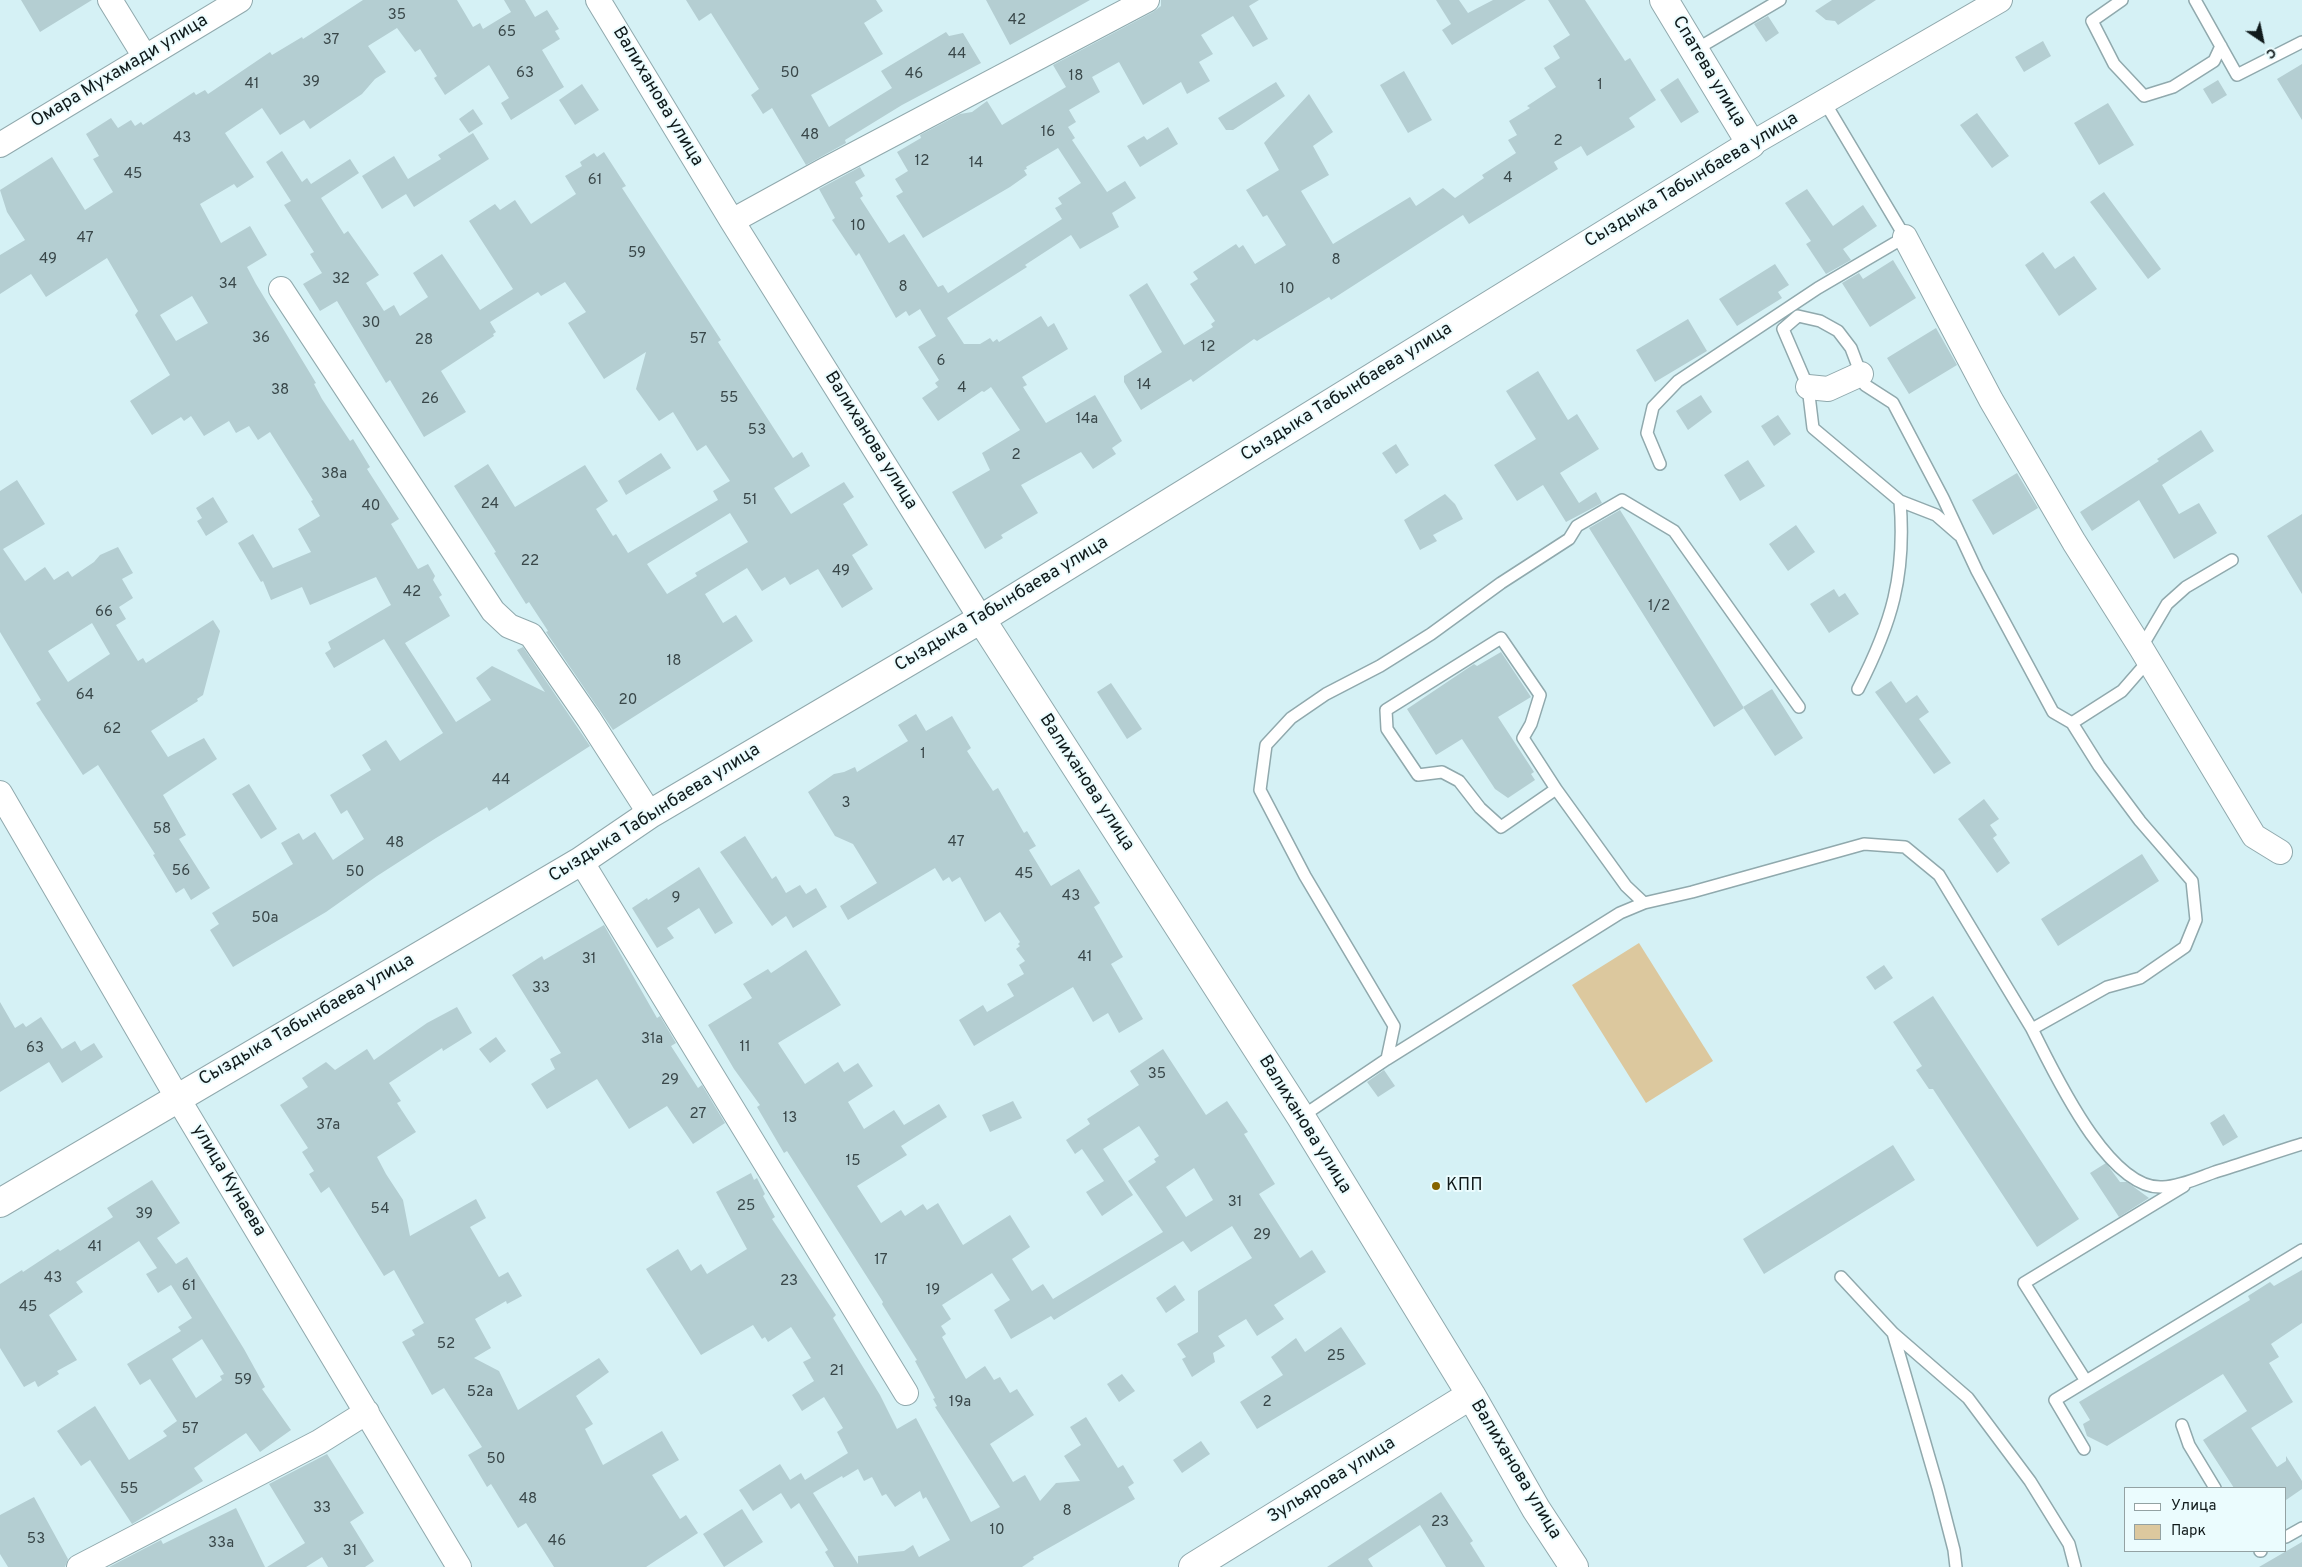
<!DOCTYPE html>
<html>
<head>
<meta charset="utf-8">
<style>
  body { margin:0 }
  #map { position:relative; width:2302px; height:1567px; overflow:hidden; background:#d5f1f5; font-family:Overpass,sans-serif }
  canvas { display:block }
  .legend { position:absolute; left:2124px; top:1487px; width:162px; height:65px; box-sizing:border-box; background:#ebfcfe; border:1px solid #93a2a3; margin:0; padding:6px 9px; list-style:none; font-size:15px; color:#101a1b }
  .legend li { display:flex; align-items:center; gap:10px; height:25px }
  .legend b { width:25px; border:1px solid #93a2a3 }
  .north { position:absolute; left:2237px; top:15px; width:50px; height:50px; -webkit-text-stroke:4px #ebfcfe; paint-order:stroke; rotate:146deg; font-size:14px; font-weight:700; line-height:20px; text-align:center; color:#101a1b }
  .north::after { content:''; display:block; margin:auto; width:18px; height:22px; background:#101a1b; clip-path:polygon(50% 0,100% 100%,50% 72%,0 100%) }
</style>
</head>
<body>
<div id="map">
<canvas width="2302" height="1567"></canvas>
<ul class="legend">
<li><b style="height:6px;background:#fff"></b>Улица</li>
<li><b style="height:14px;background:#dcc89e"></b>Парк</li>
</ul>
<div class="north">С</div>
</div>
<script>
const ctx = document.querySelector('canvas').getContext('2d');
ctx.lineJoin = 'round';
function paint(path, color) { ctx.fillStyle = color; ctx.fill(path, 'evenodd'); }
function trace(path, color, width, dash) { ctx.strokeStyle = color; ctx.lineWidth = width; ctx.lineCap = dash ? 'butt' : 'round'; ctx.setLineDash(dash || []); ctx.stroke(path); }
function drawText(font, color, halo, rows, align = 'center') {
  ctx.font = font + ' Overpass,sans-serif'; ctx.lineWidth = 4; ctx.setLineDash([]); ctx.textBaseline = 'middle'; ctx.strokeStyle = halo; ctx.fillStyle = color; for (const [text, x, y, turn = 0] of rows) {
    ctx.save(); ctx.translate(x, y); ctx.rotate((+turn || 0) * Math.PI / 180); ctx.textAlign = isNaN(turn) ? turn : align; if (halo) ctx.strokeText(text, 0, 0); ctx.fillText(text, 0, 0); ctx.restore();
  }
}
paint(new Path2D(`
  M1639,943L1713,1061L1646,1103L1572,985Z`), '#dcc89e');
paint(new Path2D(`
  M21,0H92L40,32Z
  M363,0H457L473,27L480,23L483,29L511,12L504,0H525L535,17L547,10L559,29L555,31L560,39L542,50L564,87L511,120L501,103L509,98L489,65L445,95L434,78L437,76L420,49L415,52L397,28L368,46L386,72L375,79L362,94L310,129L304,120L280,135L262,108L225,133L254,177L237,188L234,184L200,204L221,243L250,226L267,255L247,267L256,284L316,383L314,384L322,399L350,441L353,439L370,467L367,469L399,519L391,524L418,569L428,564L435,576L433,580L442,595L439,597L450,616L405,643L456,722L491,700L476,678L492,666L545,692L517,650L523,647L590,746L489,811L487,807L436,838L377,876L326,912L233,967L210,930L219,924L212,913L293,864L281,843L299,833L303,840L315,832L333,860L364,839L347,810L341,814L330,795L371,770L362,755L386,740L400,761L443,733L384,639L334,668L325,653L331,649L328,642L391,605L376,577L310,605L302,587L271,600L263,581L261,582L238,543L253,534L273,568L311,552L298,529L320,516L311,501L313,500L270,432L258,440L249,426L236,433L229,421L204,436L191,416L184,421L181,417L152,435L130,401L170,375L135,315L138,311L107,258L46,297L31,274L0,294V255L25,240L7,212L0,190L52,157L85,210L113,192L93,159L99,156L86,134L111,118L118,128L131,120L135,126L141,122L143,125L194,92L196,95L205,90L208,94L270,52L272,55L302,37L303,39ZM192,296L208,323L176,341L160,315Z
  M686,0H876L883,11L864,23L883,54L811,95L829,127L892,88L881,71L946,32L949,36L963,33L981,63L902,105L845,140L846,143L806,165L772,108L763,114L751,95L759,89L711,13L699,21Z
  M986,0H1090L1010,45Z
  M1161,0H1259L1249,6L1268,39L1253,47L1233,16L1201,35L1213,54L1199,62L1210,81L1187,94L1181,82L1143,105L1119,62L1092,77L1100,92L1069,110L1076,122L1068,127L1075,138L1072,140L1107,192L1125,181L1136,198L1112,213L1119,227L1080,249L1071,235L1025,265L1027,267L947,318L964,344H980L990,338L993,342L997,339L999,342L1041,316L1048,327L1054,323L1068,349L1022,377L1027,385L1023,387L1046,423L1095,395L1122,441L1112,448L1116,454L1093,469L1081,452L1021,485L1038,513L1001,535L1003,538L985,549L952,492L990,470L982,453L1020,430L991,387L984,392L982,391L938,421L922,398L938,387L935,383L939,380L918,347L936,336L920,309L909,316L906,311L896,318L859,253L856,256L832,220L835,218L819,189L860,167L865,176L855,182L863,196L860,198L889,243L904,234L938,287L943,285L948,293L1062,219L1055,208L1062,204L1058,198L1081,183L1058,148L1026,167L1027,169L1024,170L1027,175L1010,187L923,238L896,196L903,192L895,179L908,171L897,152L921,138L920,135L960,114L972,112L987,101L1002,125L1066,87L1053,65L1153,12L1161,6Z
  M1436,0H1459L1468,13L1493,0H1526L1452,45L1442,30L1451,24Z
  M1548,0H1585L1625,61L1630,58L1656,100L1629,118L1635,127L1587,156L1581,146L1554,162L1558,169L1469,224L1463,215L1331,300L1329,297L1257,341L1254,339L1193,382L1191,379L1141,410L1124,382V376L1162,352L1129,295L1147,283L1184,345L1213,327L1211,324L1215,321L1190,284L1198,279L1193,272L1236,244L1239,248L1243,245L1255,264L1286,245L1267,215L1263,217L1246,190L1279,170L1264,143L1309,94L1333,132L1313,146L1329,175L1301,191L1333,244L1410,197L1416,206L1443,188L1455,198L1484,178L1482,175L1516,153L1508,140L1517,135L1509,121L1530,108L1527,106L1556,87L1544,68L1560,58L1553,46L1570,35Z
  M1832,0H1876L1838,25L1835,21L1826,20L1815,11Z
  M1768,16L1779,33L1766,42L1754,24Z
  M2043,41L2051,56L2024,72L2015,57Z
  M2302,64V120L2277,79Z
  M1404,71L1432,120L1408,133L1380,85Z
  M1678,78L1699,112L1681,123L1660,90Z
  M2218,80L2227,95L2212,104L2203,89Z
  M1276,82L1285,96L1233,130H1226L1218,118Z
  M582,84L599,110L575,125L559,100Z
  M2108,103L2134,145L2099,165L2074,123Z
  M473,109L483,124L469,133L459,119Z
  M1977,113L2009,156L1992,168L1960,125Z
  M1168,127L1178,144L1140,167L1127,146L1144,136L1147,140Z
  M473,133L489,159L414,207L406,194L382,209L362,176L394,156L408,179L441,159L438,155Z
  M282,151L302,182L307,178L311,184L350,159L359,173L321,198L344,234L348,231L379,275L366,283L384,311L394,305L400,316L428,297L413,273L442,254L480,310L513,289L469,221L495,204L500,210L515,200L531,224L576,194L565,176L582,166L580,162L594,153L597,157L604,152L626,186L622,188L721,340L718,342L793,458L802,452L810,466L774,488L791,514L844,482L854,497L843,504L868,545L852,555L873,589L842,608L818,569L790,585L785,577L762,591L747,568L705,594L723,623L736,615L753,641L613,730L546,632L548,631L529,602L526,604L494,553L496,552L454,486L488,464L515,507L585,465L608,501L596,509L613,536L616,534L628,553L718,500L713,491L730,481L706,445L697,451L673,412L659,421L636,389L646,352L604,379L568,323L586,312L565,282L541,296L538,292L490,322L496,332L493,334L494,336L441,371L466,412L424,437L390,380L386,383L337,301L320,311L303,284L322,273L310,254L314,252L284,205L291,201L266,162ZM730,513L748,542L695,573L697,576L667,594L647,564Z
  M1807,189L1833,226L1863,205L1877,226L1843,249L1851,260L1826,274L1806,244L1811,241L1785,203Z
  M2104,192L2161,269L2148,279L2090,202Z
  M2043,252L2055,269L2074,256L2097,289L2059,316L2025,265Z
  M1893,260L1916,298L1870,327L1842,283L1859,273L1863,279Z
  M1775,264L1789,285L1778,292L1782,298L1737,326L1719,299Z
  M1688,319L1707,351L1655,382L1636,350Z
  M1936,328L1957,365L1909,394L1887,358Z
  M1538,371L1568,420L1577,414L1599,449L1560,473L1579,503L1596,492L1602,503L1566,522L1543,485L1517,501L1494,465L1536,439L1506,391Z
  M1701,395L1712,412L1688,430L1676,411Z
  M1778,415L1791,434L1774,446L1761,426Z
  M2201,430L2214,451L2162,485L2179,514L2199,503L2217,533L2174,559L2139,500L2092,531L2080,512L2159,461L2157,459Z
  M1396,444L1409,465L1396,474L1382,453Z
  M661,453L671,468L626,495L618,481Z
  M1748,460L1765,486L1740,501L1724,475Z
  M2017,473L2038,508L1993,535L1972,500Z
  M17,480L45,524L3,549L25,581L45,567L54,580L68,571L72,577L94,562L100,555L118,547L133,573L122,579L133,598L119,607L126,619L116,625L138,661L143,658L146,663L213,620L220,631L203,695L197,699L198,701L151,731L168,757L204,738L217,759L163,795L186,835L179,839L210,888L191,900L184,888L176,893L153,855L155,854L98,765L83,775L36,703L41,700L0,632V491ZM92,623L110,654L68,682L48,651Z
  M1445,494L1455,504L1463,519L1433,535L1437,541L1420,550L1404,520Z
  M213,497L228,522L206,536L197,521L202,518L196,508Z
  M1620,510L1744,708L1714,727L1589,528Z
  M2302,514V594L2267,536Z
  M1796,525L1815,552L1788,571L1769,544Z
  M1834,589L1839,597L1845,593L1859,614L1829,633L1810,604Z
  M1501,652L1531,697L1498,717L1534,772L1531,774L1535,780L1508,798L1495,789L1462,739L1436,755L1407,709L1474,664L1477,666Z
  M1891,681L1906,703L1917,695L1929,712L1919,719L1951,763L1934,774L1875,692Z
  M1111,683L1142,729L1127,739L1097,692Z
  M1772,689L1803,738L1775,756L1743,707Z
  M916,714L926,731L952,716L971,748L967,751L993,791L998,788L1024,833L1027,831L1036,846L1029,850L1051,886L1079,869L1100,903L1094,907L1123,957L1111,964L1143,1019L1119,1033L1108,1013L1093,1022L1073,987L974,1046L959,1020L983,1005L987,1012L1014,996L1007,984L1024,974L1019,965L1025,961L1016,949L1020,946L1018,944L1020,942L1000,912L985,922L960,877L952,882L949,877L943,881L935,868L848,920L840,906L877,883L853,844L835,836L808,792L834,774L844,772L855,767L857,772L908,741L898,725Z
  M249,784L277,829L261,839L232,794Z
  M1984,799L1999,819L1990,825L1997,835L1993,838L2010,863L1997,873L1958,819Z
  M745,836L772,879L776,876L786,893L800,885L806,894L816,888L827,907L793,928L786,916L772,926L720,852Z
  M2142,854L2159,881L2058,946L2041,919Z
  M699,867L733,923L715,934L699,908L667,928L674,938L657,948L632,908L647,898L648,900Z
  M604,925L657,1018L660,1016L676,1043L671,1046L698,1088L702,1085L725,1123L693,1144L667,1106L629,1129L597,1079L547,1109L531,1084L555,1069L550,1059L561,1053L512,975L542,956L544,960Z
  M806,950L841,1005L778,1043L805,1084L838,1062L844,1072L858,1063L873,1086L848,1102L864,1129L894,1110L904,1125L939,1104L947,1117L901,1146L907,1155L857,1186L881,1223L901,1210L905,1216L923,1204L927,1210L938,1203L963,1245L1010,1215L1030,1247L1012,1259L1032,1291L1043,1284L1053,1299L1163,1232L1128,1181L1156,1162L1154,1159L1159,1156L1139,1126L1103,1149L1133,1195L1102,1216L1086,1192L1104,1181L1082,1149L1075,1154L1066,1140L1090,1124L1087,1119L1139,1085L1130,1071L1163,1049L1206,1115L1227,1101L1248,1132L1244,1134L1275,1184L1259,1194L1300,1258L1312,1250L1326,1272L1274,1305L1284,1319L1257,1336L1246,1319L1218,1336L1225,1346L1213,1353L1215,1362L1192,1377L1182,1359L1186,1357L1177,1344L1198,1332V1291L1252,1258L1232,1226L1191,1252L1183,1241L1054,1320L1051,1316L1011,1339L994,1310L1010,1300L992,1273L942,1305L951,1319L941,1326L946,1334L942,1337L966,1379L985,1366L994,1380L1000,1377L1010,1393L1017,1389L1034,1415L990,1444L1013,1482L1025,1475L1040,1501L1056,1483L1080,1481L1064,1456L1081,1445L1070,1427L1086,1417L1118,1468L1123,1465L1134,1483L1128,1487L1135,1499L1033,1557L1034,1559L1022,1567H834L825,1552L828,1550L799,1503L791,1509L781,1493L753,1511L739,1490L780,1464L790,1480L801,1473L805,1480L848,1453L837,1432L843,1428L824,1397L802,1411L792,1395L814,1381L803,1362L811,1358L791,1327L768,1342L765,1337L762,1339L753,1325L701,1355L646,1269L678,1249L691,1271L701,1264L707,1274L747,1249L716,1192L751,1173L754,1180L757,1178L765,1194L763,1196L775,1217L772,1219L836,1315L833,1318L880,1395L897,1429L916,1418L971,1522L1000,1507L935,1407L937,1406L933,1399L935,1398L915,1361L917,1360L882,1304L883,1302L787,1151L784,1153L757,1107L760,1105L734,1069L708,1025L752,998L743,984L768,969L771,973ZM1194,1168L1213,1200L1186,1217L1166,1187ZM858,1469L864,1481L872,1477L882,1496L886,1494L895,1507L920,1491L923,1499L926,1497L950,1540L919,1557L913,1545L904,1551L858,1556V1564L813,1493L842,1476L843,1478Z
  M1884,965L1893,978L1875,990L1866,977Z
  M1933,996L2079,1219L2037,1247L1933,1089H1929L1916,1070L1922,1066L1893,1022Z
  M0,1002L15,1028L23,1023L26,1027L41,1017L62,1049L75,1041L81,1051L94,1043L103,1057L62,1083L49,1062L0,1092Z
  M457,1007L472,1033L443,1051L442,1048L389,1083L401,1101L397,1103L416,1132L377,1157L386,1174L403,1200L410,1236L476,1199L486,1218L470,1227L499,1277L508,1272L522,1296L507,1304L506,1301L475,1319L491,1348L474,1358L499,1371L518,1410L599,1358L609,1372L576,1396L593,1424L585,1429L603,1465L662,1431L679,1460L652,1475L680,1519L686,1515L698,1533L646,1567H554L526,1523L518,1528L491,1484L487,1487L468,1455L482,1447L444,1388L432,1395L402,1342L415,1335L412,1330L424,1323L394,1270L384,1276L329,1187L321,1193L309,1174L314,1171L302,1152L308,1148L280,1105L308,1087L302,1078L326,1062L335,1070L367,1049L374,1060L427,1023Z
  M496,1037L506,1051L490,1063L479,1049Z
  M1384,1070L1395,1086L1378,1097L1367,1082Z
  M1013,1101L1022,1118L990,1132L982,1115Z
  M2224,1114L2238,1137L2223,1146L2210,1123Z
  M1893,1145L1915,1180L1764,1274L1743,1239Z
  M2106,1163L2120,1182H2127L2149,1198L2119,1217L2090,1173Z
  M152,1180L180,1223L157,1238L176,1264L187,1257L244,1349L265,1387L262,1389L291,1430L260,1452L246,1433L194,1468L203,1481L132,1524L90,1460L81,1466L57,1431L95,1406L129,1460L167,1436L163,1431L177,1421L150,1379L140,1385L127,1364L181,1331L178,1327L192,1318L171,1285L158,1293L146,1274L157,1268L139,1241L76,1282L83,1292L49,1315L77,1360L57,1371L59,1374L38,1387L35,1381L24,1387L0,1348V1284L22,1270L23,1272L58,1249L60,1251L113,1217L107,1208ZM202,1339L224,1374L220,1376L222,1380L196,1398L172,1359Z
  M2302,1270V1323L2271,1344L2279,1357L2269,1363L2293,1402L2251,1428L2277,1467L2286,1461V1456L2302,1481V1489L2286,1500V1488H2234L2203,1440L2247,1411L2223,1374L2107,1446L2087,1436L2083,1424L2090,1420L2079,1402L2250,1300L2248,1296L2270,1282L2274,1286Z
  M1175,1285L1185,1300L1166,1313L1156,1298Z
  M1341,1327L1366,1364L1257,1429L1240,1402L1283,1375L1271,1357L1296,1338L1305,1352Z
  M1122,1374L1135,1391L1119,1402L1107,1384Z
  M1201,1441L1210,1454L1182,1473L1173,1460Z
  M327,1454L364,1513L350,1522L374,1561L365,1567H328L322,1557L306,1567H267L305,1543L269,1484Z
  M1441,1492L1473,1541L1470,1543L1485,1567H1446L1420,1525L1368,1559L1373,1567H1327Z
  M34,1497L68,1559L65,1567H8L0,1554V1515Z
  M236,1508L265,1567H109L161,1540L163,1544Z
  M742,1509L763,1542L724,1567L703,1534Z
  M2302,1542V1567H2259Z`), '#b4ced2');
const lane = new Path2D(`
  M2122,0L2092,21L2114,64L2144,96L2173,87L2214,61L2221,46
  M2195,0L2237,75L2302,42
  M1695,50L1780,0
  M1660,464L1647,433L1653,407L1678,381L1818,288L1905,237L1824,101
  M1959,535L1936,515L1900,501L1813,428L1808,387L1783,329L1798,316L1820,321L1838,331L1851,348L1865,385L1893,403L1943,498L1977,571L2053,712L2072,723
  M2141,648L2167,604L2186,587L2232,560
  M1858,689C1892,623 1906,575 1900,501
  M1556,789L1501,827L1480,808L1459,781L1442,772L1418,775L1387,729L1386,710L1501,638L1540,695L1531,724L1523,738L1556,789L1626,886L1644,903
  M2032,1029C2053,1070 2108,1191 2163,1187C2181,1186 2198,1178 2215,1172C2244,1163 2273,1153 2302,1144
  M1387,1059L1620,913L1644,903L1692,892L1864,844L1905,847L1939,875L2032,1029L2107,987L2140,978L2185,947L2196,920L2192,881L2140,821L2099,766L2072,723L2122,691L2149,660
  M1301,1117L1387,1059L1394,1026L1305,876L1260,790L1266,745L1291,718L1326,694L1380,666L1431,634L1501,583L1569,539L1577,526L1622,500L1674,531L1799,707
  M1841,1277L1893,1333
  M2086,1381L2024,1283L2184,1186
  M2182,1425L2189,1445L2215,1488
  M2084,1449L2055,1400L2302,1250
  M2286,1537L2302,1528
  M2260,1551H2261
  M1956,1567L1954,1550L1938,1488L1893,1333L1968,1398L2030,1481L2069,1544L2075,1567`);
const street = new Path2D(`
  M110,0L145,57
  M598,0L732,221L981,619
  M1751,144L2000,0
  M0,145L240,0
  M732,221L823,171L1147,0
  M1905,237L1991,400L2074,542L2141,648L2254,836L2280,852
  M281,289L493,611L509,626L531,635L589,719L650,814
  M1808,387L1828,389L1861,374
  M0,793L177,1097L459,1567
  M581,861L906,1393
  M79,1567L319,1442L367,1412`);
const secondary = new Path2D(`
  M981,619L1301,1117L1471,1395L1536,1509L1574,1567
  M0,1203L581,861L650,814L981,619L1751,144L1664,0
  M1193,1567L1471,1395`);
trace(lane, '#90a9ad', 14);
trace(street, '#90a9ad', 26);
trace(secondary, '#90a9ad', 30);
trace(lane, '#fff', 11);
trace(street, '#fff', 24);
trace(secondary, '#fff', 28);
for (const [x, y, r, color] of [
  [1436,1186,5,"#866400"]
]) { const dot = new Path2D(); dot.arc(x, y, r, 0, 2 * Math.PI); ctx.fillStyle = color; ctx.fill(dot); trace(dot, '#ebfcfe', 2); }
drawText('15px', '#394749', null, [
  ["35",397,16],
  ["42",1017,21],
  ["65",507,33],
  ["37",331,41],
  ["44",957,55],
  ["63",525,74],
  ["50",790,74],
  ["46",914,75],
  ["18",1076,77],
  ["39",311,83],
  ["41",252,85],
  ["1",1600,86],
  ["16",1048,133],
  ["48",810,136],
  ["43",182,139],
  ["2",1558,142],
  ["12",922,162],
  ["14",976,164],
  ["45",133,175],
  ["4",1508,179],
  ["61",595,181],
  ["10",858,227],
  ["47",85,239],
  ["59",637,254],
  ["49",48,260],
  ["8",1336,261],
  ["32",341,280],
  ["34",228,285],
  ["8",903,288],
  ["10",1287,290],
  ["30",371,324],
  ["36",261,339],
  ["57",698,340],
  ["28",424,341],
  ["12",1208,348],
  ["6",941,362],
  ["14",1144,386],
  ["4",962,389],
  ["38",280,391],
  ["55",729,399],
  ["26",430,400],
  ["14а",1087,420],
  ["53",757,431],
  ["2",1016,456],
  ["38а",334,475],
  ["51",750,501],
  ["24",490,505],
  ["40",371,507],
  ["22",530,562],
  ["49",841,572],
  ["42",412,593],
  ["1/2",1659,607],
  ["66",104,613],
  ["18",674,662],
  ["64",85,696],
  ["20",628,701],
  ["62",112,730],
  ["1",923,755],
  ["44",501,781],
  ["3",846,804],
  ["58",162,830],
  ["47",956,843],
  ["48",395,844],
  ["56",181,872],
  ["50",355,873],
  ["45",1024,875],
  ["43",1071,897],
  ["9",676,899],
  ["50а",265,919],
  ["41",1085,958],
  ["31",589,960],
  ["33",541,989],
  ["31а",652,1040],
  ["11",745,1048],
  ["63",35,1049],
  ["35",1157,1075],
  ["29",670,1081],
  ["27",698,1115],
  ["13",790,1119],
  ["37а",328,1126],
  ["15",853,1162],
  ["31",1235,1203],
  ["25",746,1207],
  ["54",380,1210],
  ["39",144,1215],
  ["29",1262,1236],
  ["41",95,1248],
  ["17",881,1261],
  ["43",53,1279],
  ["23",789,1282],
  ["61",189,1287],
  ["19",933,1291],
  ["45",28,1308],
  ["52",446,1345],
  ["25",1336,1357],
  ["21",837,1372],
  ["59",243,1381],
  ["52а",480,1393],
  ["19а",960,1403],
  ["2",1267,1403],
  ["57",190,1430],
  ["50",496,1460],
  ["55",129,1490],
  ["48",528,1500],
  ["33",322,1509],
  ["8",1067,1512],
  ["23",1440,1523],
  ["10",997,1531],
  ["53",36,1540],
  ["46",557,1542],
  ["33а",221,1544],
  ["31",350,1552]
]);
drawText('18px', '#101a1b', '#ebfcfe', [
  ["Омара Мухамади улица",120,72,-31],
  ["Спатева улица",1708,72,59],
  ["Валиханова улица",657,97,59],
  ["Сыздыка Табынбаева улица",1692,181,-31],
  ["Сыздыка Табынбаева улица",1347,393,-32],
  ["Валиханова улица",870,441,58],
  ["Сыздыка Табынбаева улица",1002,605,-31],
  ["Валиханова улица",1086,783,57],
  ["Сыздыка Табынбаева улица",655,814,-32],
  ["Сыздыка Табынбаева улица",307,1021,-30],
  ["Валиханова улица",1304,1125,58],
  ["улица Кунаева",228,1181,59],
  ["Валиханова улица",1515,1470,59],
  ["Зульярова улица",1332,1481,-32]
]);
drawText('18px', '#101a1b', '#ebfcfe', [
  ["КПП",1446,1186]
], 'left');
</script>
</body>
</html>
